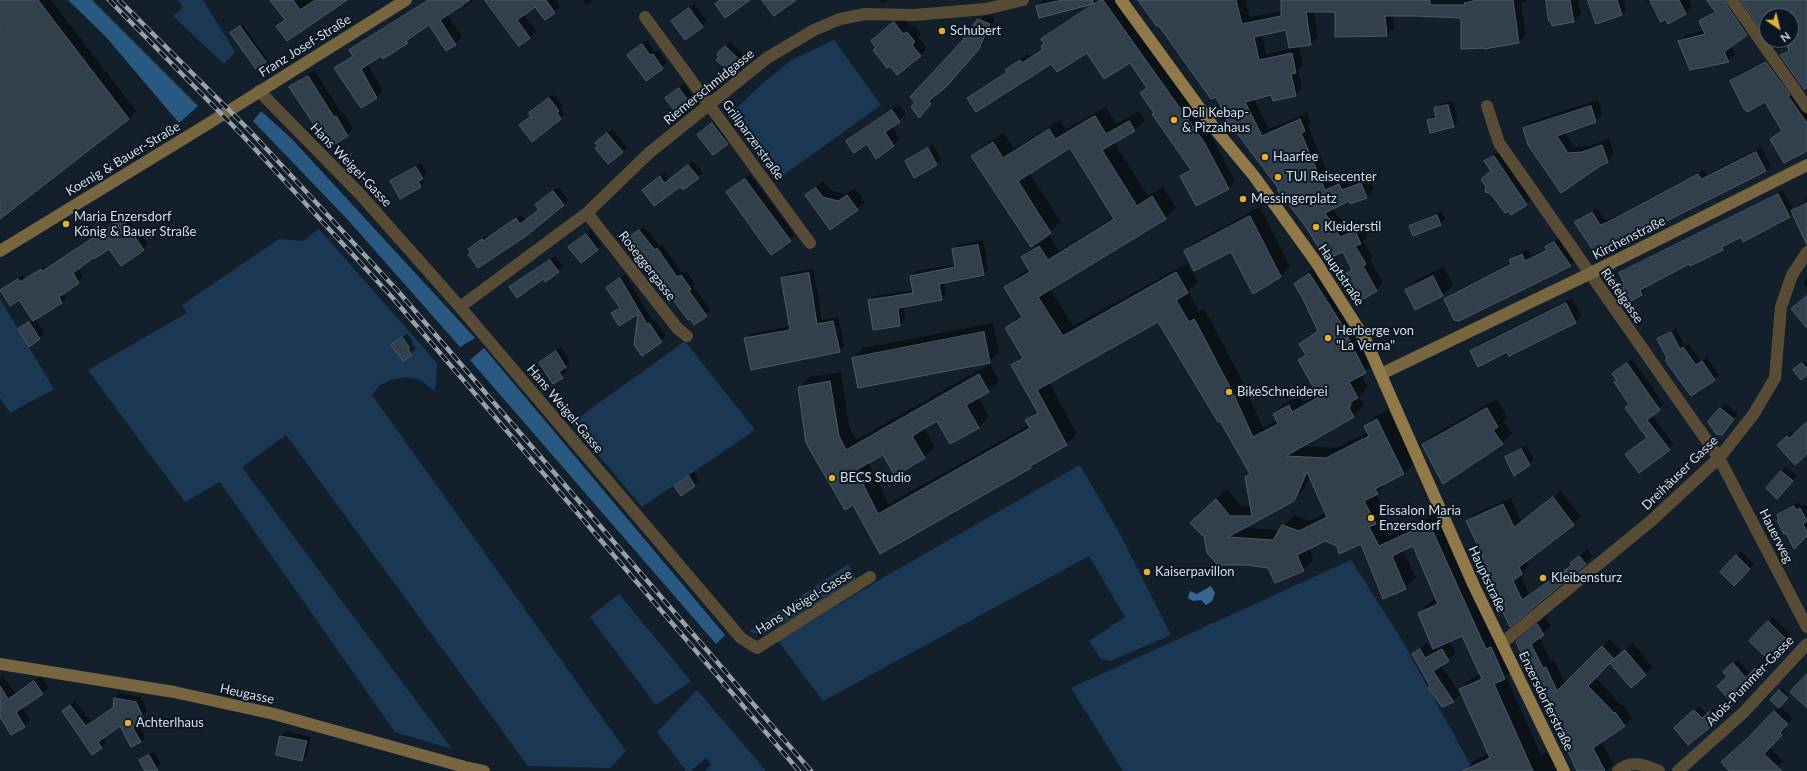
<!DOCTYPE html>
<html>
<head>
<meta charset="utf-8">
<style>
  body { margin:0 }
  #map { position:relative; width:1807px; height:771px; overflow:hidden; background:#13202b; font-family:Lato,sans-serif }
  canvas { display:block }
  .north { position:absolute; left:1759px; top:8px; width:40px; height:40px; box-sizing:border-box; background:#0a1621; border:1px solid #5c6670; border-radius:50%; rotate:145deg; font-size:11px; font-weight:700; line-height:16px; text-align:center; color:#d7dfe7 }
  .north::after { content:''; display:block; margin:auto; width:14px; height:18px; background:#e2ae34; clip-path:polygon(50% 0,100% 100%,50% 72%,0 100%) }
</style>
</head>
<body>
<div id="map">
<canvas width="1807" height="771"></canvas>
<div class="north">N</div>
</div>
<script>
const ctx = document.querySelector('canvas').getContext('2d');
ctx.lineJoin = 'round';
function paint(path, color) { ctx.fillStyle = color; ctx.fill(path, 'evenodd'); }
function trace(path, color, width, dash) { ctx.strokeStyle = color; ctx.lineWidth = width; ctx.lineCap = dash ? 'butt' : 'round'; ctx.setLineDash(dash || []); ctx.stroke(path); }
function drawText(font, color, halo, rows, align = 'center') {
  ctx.font = font + ' Lato,sans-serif'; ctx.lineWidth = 4; ctx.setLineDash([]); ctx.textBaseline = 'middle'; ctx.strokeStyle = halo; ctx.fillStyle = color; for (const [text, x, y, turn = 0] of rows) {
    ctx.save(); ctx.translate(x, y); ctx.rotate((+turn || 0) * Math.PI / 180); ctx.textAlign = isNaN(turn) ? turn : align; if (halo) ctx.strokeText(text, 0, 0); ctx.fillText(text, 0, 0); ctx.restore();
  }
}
paint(new Path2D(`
  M178,0H203L235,52L224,64L173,16L183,8Z
  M834,40L881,105L775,181L728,116L763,83L793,59Z
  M319,229L437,363L435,391L420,380L406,377L390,380L379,386L372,395L626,751L610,768L528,766L286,435L242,467L452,749L395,732L220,482L185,502L88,370L187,313L182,305L279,239L303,241Z
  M0,299L54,389L10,413L0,398Z
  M685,341L755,430L642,507L571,423Z
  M1080,465L1120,534L1171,635L1110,661L1101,659L1089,641L1125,617L1089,556L823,701L778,641L886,576Z
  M1351,560L1399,635L1471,766L1463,771H1123L1071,688Z
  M848,564L857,581L761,636L749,631Z
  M619,594L691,681L656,705L590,617Z
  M697,690L766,771H686L657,732Z`), '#1a3853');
paint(new Path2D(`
  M68,0H92L198,106L179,123L106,37Z
  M261,111L291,138L475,338L460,347L348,220L253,121Z
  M484,348L725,635L716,644L470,360Z`), '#295881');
paint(new Path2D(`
  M1211,586L1215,593L1212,601L1206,605L1201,600L1193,601L1188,598L1190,591L1197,594Z`), '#376791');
paint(new Path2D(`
  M0,0H51L136,111L129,119L0,217Z
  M272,0H345L277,26L285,19Z
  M429,0H474L464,7L462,4L447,14L462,38L446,50L430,24L407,42L367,63L383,90L377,97L361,106L335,68L342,62L353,55L351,50L357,44Z
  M487,0H556L560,6L554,12L536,6L523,14L536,31L529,38Z
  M583,0H593L586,5Z
  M880,0H889L881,4Z
  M1043,0H1115L1211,135L1235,181L1228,188L1181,176L1191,168L1141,93L1148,86L1130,61L1087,52L1052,62L968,98L976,91L1007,71L1014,63L1028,54L1029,56L1043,48L1045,43L1043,39L1050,32L1092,4L1037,6Z
  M1139,0H1245L1250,17L1282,11V0H1528L1521,4L1526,35L1518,42L1462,17L1393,15L1394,28L1386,35L1336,11H1314L1318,37L1311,44L1299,46L1303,65L1298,70L1302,88L1295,95L1272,94L1254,99L1269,129L1307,113L1311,123L1308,126L1332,184L1346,177L1349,183L1368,176L1374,190L1367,197L1350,200L1333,208L1347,230L1363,224L1368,236L1363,241L1372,256L1370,259L1383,283L1376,290L1341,278L1352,268L1343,251L1304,223L1226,115L1216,96ZM1287,29L1290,49L1266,54L1262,34Z
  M1547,0H1578L1581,14L1574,21Z
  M1589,0H1623L1626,10L1622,14Z
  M1646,0H1689L1692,7L1685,14L1652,1L1647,3Z
  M1708,0H1735L1754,27L1731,45L1735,54L1728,61L1679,42L1686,35L1704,30L1700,22L1715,10Z
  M1742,0H1807V87L1781,55L1790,47L1777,50L1770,40H1791V16H1767V35Z
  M694,4L707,21L702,26L677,16Z
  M985,14L995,18L985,42L952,79L935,94L936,97L919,116L964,40Z
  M902,16L911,27L914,25L921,34L918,37L927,48L920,56L877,47L872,41Z
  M243,25L267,59L265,61L234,31Z
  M647,40L655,52L658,50L667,63L646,80L628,55Z
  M730,42L746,57L731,72L719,54Z
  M1774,56L1807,107V150L1771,139L1782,130L1766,101L1731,81L1738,74Z
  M314,70L341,112L342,111L353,128L347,135L290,87L297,81Z
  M684,84L696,101L692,106L666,98Z
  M554,94L563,106L561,108L565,114L532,140L525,121L532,115L535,108Z
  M1598,100L1602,114L1596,121L1565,132L1574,147L1589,146L1609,139L1614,154L1607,161L1561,191L1524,128L1530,122Z
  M1453,101L1458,121L1453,126L1428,120L1433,116L1437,115L1435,109L1440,104Z
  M899,104L906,114L892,126L900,139L893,146L848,141L854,135Z
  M1106,107L1116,124L1139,111L1145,120L1135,130L1114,142L1148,196L1163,187L1176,208L1165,218L1050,289L1073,326L1187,263L1198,282L1188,291L1199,312L1204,309L1208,316L1243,382L1263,428L1277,420L1274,414L1284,404L1299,396L1303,402L1318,394L1300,360L1306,353L1300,344L1318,329L1302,294L1295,284L1305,274L1320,264L1376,362L1361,375L1368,387L1359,397L1364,406L1354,416L1301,446L1337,448L1368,432L1365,426L1375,416L1388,410L1414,463L1404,474L1387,482L1376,494L1386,513L1380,518L1389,536L1439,513L1515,668L1506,676L1541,755L1549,751L1559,771H1464L1475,760L1489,753L1460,689L1470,679L1481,674L1462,634L1419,613L1429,603L1437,599L1414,545L1403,550L1416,578L1405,588L1361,543L1337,546L1325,540L1309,548L1313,560L1303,570L1247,564L1202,512L1227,489L1241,506H1251L1246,477L1250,473L1220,419L1159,321L1049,382L1077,434L1067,444L1037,461L1031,467L881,552L799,388L810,377L841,372L849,426L856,440L990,364L999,381L989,391L978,397L989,417L979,427L951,443L938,420L924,428L935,447L924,457L883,453L868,462L889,504L1029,425L1027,420L1037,410L1012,365L1022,355L1006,328L1022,314L1006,288L1016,277L1029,269L1022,257L1033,247L1050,236L1059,251L1114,217L1071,147L1029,173L1061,222L1050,232L973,156L983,146L1004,133L1014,149L1060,120L1066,129ZM1308,467L1310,468L1298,495H1295ZM1310,476L1326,513L1310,521L1294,515L1280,530L1244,528L1293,500L1304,489Z
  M717,119L732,138L727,143L698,135Z
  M613,129L627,147L608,163L599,146L601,139Z
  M933,144L941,159L937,164L915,177L906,161L911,157Z
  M1761,147L1771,166L1766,171L1597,255L1575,222L1580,217L1597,208L1605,220L1612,218L1704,170L1706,175Z
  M1499,152L1531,199L1526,204L1492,171L1485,161L1490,156Z
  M693,161L703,173L698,177L680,185L643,190L665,172L669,179Z
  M421,163L427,173L423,177L425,181L421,186L400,197L391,181L396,177Z
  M750,175L795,235L772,253L727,192Z
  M823,181L830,190L846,194L855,188L865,202L857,209L830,229L806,195Z
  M558,187L568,200L564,205L470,249L487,235L488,237L521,214L526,220L540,209L536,205Z
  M1783,190L1793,210L1799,204L1806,201L1805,199L1807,197V243L1793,213L1789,217L1741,236L1727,244L1722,249L1645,286L1646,289L1642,294L1630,300L1620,273L1625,269Z
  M1260,207L1290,266L1281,276L1253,292L1231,250L1185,251L1195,242Z
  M1442,211L1445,219L1441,224L1410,227L1415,222Z
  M127,215L148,244L143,249L109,247L93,256L77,268L83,277L63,293L66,298L62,303L35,319L44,333L39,338L19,329L23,325V327L34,320L20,299L2,290L23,275L25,278L46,265L47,267Z
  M644,226L660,246L662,244L682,273L686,271L695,284L693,286L711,310L694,324L627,240Z
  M591,230L602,245L581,262L574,242Z
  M1560,238L1576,260L1570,266L1446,299L1451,294L1511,262V260L1516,255L1527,249L1531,256L1547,248V247L1552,242Z
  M983,240L988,270L983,274L944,282L946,295L941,299L903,306L905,320L900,325L874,329L870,300L874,296L914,290L911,276L916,271L956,264L953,250L958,245Z
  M555,256L563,266L558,271L543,278L510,287Z
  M1444,267L1453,285L1442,295L1406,290L1416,280Z
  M813,269L822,320L838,317L844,346L839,351L745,339L750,334L790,326L782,278L787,273Z
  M625,274L652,320L654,319L666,337L642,355L639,313H613L620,307L607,288Z
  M1807,278V288L1803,283Z
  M1572,298L1581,316L1576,322L1508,351H1471L1477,345Z
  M993,323L999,352L989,362L853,358L863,348Z
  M1676,328L1685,346L1688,343L1701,362L1707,357L1719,375L1714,379L1668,358L1658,339L1663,335Z
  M407,333L413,342L412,343L416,349L404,360L397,341Z
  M561,347L570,362L564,367L567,372L553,383L540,363Z
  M1632,359L1664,404L1652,415L1673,444L1669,449L1631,450L1648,437L1630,404L1615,382L1618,380L1613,374Z
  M1805,361L1807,364V374L1794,370Z
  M1497,399L1507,417L1503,421L1512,433L1502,443L1443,483L1423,445L1433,435Z
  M1725,404L1738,414L1726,429L1709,422Z
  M1807,423V455L1806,456L1783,440L1792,432L1794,434Z
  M1526,445L1534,460L1529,465L1506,458L1511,453Z
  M1786,467L1797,476L1782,493L1767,488Z
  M694,472L699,481L681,494L676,486Z
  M1561,491L1581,517L1526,560L1529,566L1520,574L1529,594L1572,564L1587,549L1593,556L1510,625L1479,559L1483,555L1467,522L1474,514L1511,498L1521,521Z
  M1799,502L1801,506L1805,504L1807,507V535L1780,519L1778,515L1782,510Z
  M1741,551L1754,564L1734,584L1721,572Z
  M1545,617L1551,626L1539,637L1551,661L1554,660L1565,684L1610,639L1621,650L1615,657L1616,658L1633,643L1653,667L1645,674L1610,662L1595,677L1622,706L1623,705L1632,718L1625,725L1601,741L1613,764L1606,771H1578L1517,642Z
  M1773,617L1791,635L1783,644L1785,646L1771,661L1750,641Z
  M1449,642L1456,653L1441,665L1460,694L1453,701L1431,686L1413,654L1427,643L1433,651Z
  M1738,660L1751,674L1760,665L1767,671L1732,702L1728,676L1729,668Z
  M3,676L15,693L41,676L49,687L42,694L22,707L30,720L24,726L0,715V679Z
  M1782,688L1789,696L1780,706L1793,718L1785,727L1787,728L1769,747L1783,761L1773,771H1730L1752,735L1779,707L1771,699Z
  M119,693L141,697L147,711L138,723L145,737L140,742L121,725L102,737L106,743L101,748L64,711L75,701L91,722L114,707V698Z
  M1699,706L1707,715L1714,708L1721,716L1717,720L1679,724Z
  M286,731L311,737L307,755L302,760L277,755L281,736Z
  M154,751L161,764L152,771H146L140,760Z
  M706,758L711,765L705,771H693L691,770L694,768Z`), '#0007');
const building = new Path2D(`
  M0,0H38L129,119L0,219Z
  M270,0H293L300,10L315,0H347L287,41L276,26L285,20Z
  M429,0H470L440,20L456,45L446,51L429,25L406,41L408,43L383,59L381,56L361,69L377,98L361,108L334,68L353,56L349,50Z
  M485,0H546L555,13L545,20L535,7L517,20L530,38L519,46Z
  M721,0H750L725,18L715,4Z
  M762,0H796L774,16Z
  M1063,0H1093V4L1039,18L1036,6Z
  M1100,0H1103L1204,142L1229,189L1196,206L1180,176L1191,170L1152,114L1154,113L1140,93L1147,88L1130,63L1104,79L1087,53L1057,72L1051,64L976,112L967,98L1007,72L1005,70L1020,60L1022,63L1043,49L1041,46L1044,44L1041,39Z
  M1138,0H1236L1242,24L1281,16V0H1430V5H1465L1464,3L1477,0H1513L1519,43L1484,49V48L1461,49V18L1414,16H1385L1387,36L1335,37V12H1306L1311,45L1289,48L1286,30L1254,37L1259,60L1292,53L1296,73L1291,74L1296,96L1273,101L1271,95L1245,102L1262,136L1300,119L1305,131L1301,133L1325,190L1339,184L1342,190L1361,183L1367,198L1350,204L1349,201L1325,213L1340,237L1355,231L1361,244L1355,246L1366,264L1363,266L1377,291L1355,304L1339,277L1352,270L1343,252L1326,259L1304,224L1277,190L1279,189L1224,116L1225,115L1216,97L1211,99L1159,26H1157Z
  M1546,0H1570L1574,22L1552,26L1551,21H1549Z
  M1588,0H1617L1622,15L1596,24Z
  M1650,0H1679L1686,14L1668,24L1665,19L1661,22Z
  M1707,0H1725L1726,4L1747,35L1724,52L1729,62L1690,70L1678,41L1705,34L1699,21L1715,12Z
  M1741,0H1807V88L1804,89L1780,55L1789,51L1785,40H1791V16H1767V37Z
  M689,8L703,27L685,40L671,21Z
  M978,19L990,24L979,49L946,87L929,101L931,104L919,118L911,107L915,102L910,97L963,40L966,34Z
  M894,22L903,34L907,32L915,42L912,45L921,56L897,75L890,66L887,68L873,50L876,48L871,41Z
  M240,26L266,62L256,69L230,33Z
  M642,44L650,55L653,54L663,69L646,81L627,55Z
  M725,46L742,62L731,73L716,60L719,57L717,54Z
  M1766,62L1790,95L1788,96L1807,123V151L1784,163L1770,139L1782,131L1765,102L1747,112L1745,109H1744L1730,81Z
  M308,76L334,117L336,116L348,136L335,144L333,141L327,144L289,87Z
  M679,88L692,106L679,117L665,98Z
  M549,98L559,111L557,113L561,119L532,142L519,125L531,116L529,113Z
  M1448,105L1454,127L1430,133L1427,120L1436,118L1434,108Z
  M1591,106L1596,122L1557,136L1568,153L1582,152L1602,145L1608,162L1600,166L1561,193L1528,145L1523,128Z
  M892,110L900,122L885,132L894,146L876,159L867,144L854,153L852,151L846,141Z
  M1095,116L1106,134L1129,121L1135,131L1102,150L1137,206L1152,196L1166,219L1038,297L1063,336L1176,272L1188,293L1176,300L1189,322L1194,319L1198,326L1233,393L1253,437L1278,424L1273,414L1289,405L1292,412L1319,397L1298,360L1306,355L1299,344L1318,331L1301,295L1294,284L1309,273L1339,320L1366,373L1349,382L1358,398L1350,402L1351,405L1349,408L1354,417L1286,456L1326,458L1369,436L1364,426L1377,419L1404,474L1375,489L1378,494L1364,501L1376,524L1369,527L1379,546L1429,523L1486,649L1491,647L1505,679L1494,684L1533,771H1462L1490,758L1459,689L1482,679L1462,636L1433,649L1418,613L1438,604L1413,546L1392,556L1406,589L1383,599L1361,544L1339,554L1337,546L1325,541L1297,555L1304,571L1275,583L1268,568L1247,565H1218L1207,553L1204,537L1190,523L1216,499L1230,516H1252L1245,477L1250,474L1220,421L1218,422L1158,322L1037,390L1067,445L1030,466L1031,468L880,554L853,505L845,510L806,443L798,387L830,381L839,436L846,450L979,374L989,392L966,405L979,428L950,444L937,421L912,436L925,458L895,476L883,455L856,470L878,514L1030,428L1025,420L1038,413L1011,365L1023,358L1005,328L1022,317L1004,287L1030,272L1021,257L1039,246L1048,260L1114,219L1070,148L1018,181L1051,233L1031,247L971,156L993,142L1003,158L1049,129L1055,139ZM1307,472L1327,517L1299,531L1282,525L1273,540L1228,537L1294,501Z
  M712,123L728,144L713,155L697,135Z
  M607,133L623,152L608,164L595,148L598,146L595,143Z
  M928,148L937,165L914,178L905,161Z
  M1756,152L1766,171L1597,256L1574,222L1592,212L1600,225L1606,223L1698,174L1701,179Z
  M1494,156L1527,205L1511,215L1508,211L1505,213L1490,193L1485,192L1486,187L1481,179L1491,171L1484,161Z
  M688,165L699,178L683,190L680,187L654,206L642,190L660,176L664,183Z
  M416,167L423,179L418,181L421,187L400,199L390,181Z
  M745,179L791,241L771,255L726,192Z
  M816,188L823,197L838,201L847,195L858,210L830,230L805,195Z
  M553,191L564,205L526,236L478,268L468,254L471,252L468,249L482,239L483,241L516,218L520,224L539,210L535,205Z
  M1778,194L1790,217L1743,242L1741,237L1722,247L1723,250L1690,266L1689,264L1640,290L1642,295L1629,302L1621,285L1624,283L1619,273Z
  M1807,203V245L1791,211Z
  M1437,215L1441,225L1413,236L1409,226Z
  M1250,216L1281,277L1253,294L1231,252L1194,271L1184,251Z
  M122,219L144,250L121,266L109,249L94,259L93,258L73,273L79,283L59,297L62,303L33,321L19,300L10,306L0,290L18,279L20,282L41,269L42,271Z
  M639,230L655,250L657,248L677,277L681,275L691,289L689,291L707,316L694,325L690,319L688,320L655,275L654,276L634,249H633L626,240Z
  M586,234L598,250L581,263L568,247Z
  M1554,242L1571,266L1459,321L1454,320L1444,299L1511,264L1509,260L1522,254L1525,261L1547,250L1545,247Z
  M978,245L984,275L939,284L942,300L898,308L900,326L873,330L868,300L913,293L910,276L955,267L952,249Z
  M550,260L559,272L545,282L543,279L517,298L509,287Z
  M809,273L817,324L833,321L840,352L751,370L744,338L790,330L781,278Z
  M1433,276L1443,296L1415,310L1405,290Z
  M620,278L647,324L649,323L662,342L642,356L634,345L638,314L619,326L611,313L620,308L606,288Z
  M1807,296V328L1791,309Z
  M1566,303L1576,323L1509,356L1507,352L1478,367L1470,351Z
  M29,322L40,339L29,347L18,329Z
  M984,332L990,363L858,388L852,358Z
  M1671,332L1680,349L1683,347L1696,365L1702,361L1715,380L1691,396L1665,360L1667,358L1657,339Z
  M402,337L409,347L408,349L412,355L403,361L391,345Z
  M556,351L566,367L559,372L563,378L553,384L539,363Z
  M1627,363L1660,410L1647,420L1670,450L1639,473L1625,454L1647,438L1625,408L1629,404L1614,382L1617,381L1612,374Z
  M1802,363L1807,368V375L1801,380L1793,370Z
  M1487,408L1498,427L1493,430L1503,444L1443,484L1422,445Z
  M1720,408L1734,419L1722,435L1716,434L1708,422Z
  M1807,422V454L1795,465L1777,445L1787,436L1789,438Z
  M1521,449L1530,465L1514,476L1505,457Z
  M1781,471L1793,481L1777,499L1766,488Z
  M689,476L695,486L681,496L674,486Z
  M1553,497L1574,525L1519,567L1522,574L1513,581L1522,600L1572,565L1570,563L1579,556L1586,564L1510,627L1478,559L1483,556L1466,521L1503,504L1514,527Z
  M1794,506L1796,510L1800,508L1807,521L1803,524L1807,532V536L1794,549L1786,533L1784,534L1777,520L1779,519L1777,515Z
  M1736,555L1750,569L1734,586L1720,572Z
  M1768,621L1787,640L1779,649L1781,651L1771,662L1749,641Z
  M1537,624L1544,635L1531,644L1543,668L1546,667L1557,691L1602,646L1614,659L1610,662L1625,650L1646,675L1631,688L1610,663L1588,686L1614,713L1615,712L1625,726L1593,748L1605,771H1577L1516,642Z
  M1420,649L1425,658L1442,649L1449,661L1433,671L1454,702L1442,707L1428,688L1430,686L1412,654Z
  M1733,663L1746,678L1755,668L1763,676L1732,703L1717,686L1727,677L1723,672Z
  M1807,674V708L1790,692Z
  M34,681L43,694L16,712L25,727L11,735L0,717V686L8,699Z
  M1779,690L1788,698L1779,708L1770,700Z
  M114,698L136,702L143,717L133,728L141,742L131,747L120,726L98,742L102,748L92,755L62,711L70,705L86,726L113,708Z
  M1694,710L1702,718L1710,711L1718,721L1688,745L1674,728Z
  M1774,711L1788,724L1780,733L1782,735L1764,754L1782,771H1729L1721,762L1748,738Z
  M280,736L307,741L302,761L276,755Z
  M149,755L158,771H145L139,760Z`);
paint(building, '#323f4c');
trace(building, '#4d5b68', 1);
trace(new Path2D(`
  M1732,0L1807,107
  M645,17L810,243
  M259,91L360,194L460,307L741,638L757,648L870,577
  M1487,106L1499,143L1719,458L1807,627
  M587,213L678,329L687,336
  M460,307L587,213L649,153L767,58L814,30L840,19L865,14L914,15L986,9L1023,0
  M1502,643L1651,521L1719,458L1753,415L1775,378L1781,307L1792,275L1807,252
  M1618,771C1632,759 1645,765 1659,771
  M1678,771L1744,712L1807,644`), '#584c36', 12);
trace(new Path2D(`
  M0,251L211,122L406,0
  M1381,374L1589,274L1807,165
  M0,664L174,692L274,714L465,767L484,771`), '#786641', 12);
trace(new Path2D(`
  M1121,0L1215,129L1254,176L1316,262L1366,341L1474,586L1564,771`), '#917949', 12);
const rail = new Path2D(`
  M109,0L243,136L391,296L799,771
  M119,0L249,130L397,290L811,771`);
trace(rail, '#97a1aa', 4.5);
trace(rail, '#0a1621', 3, [9]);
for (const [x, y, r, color] of [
  [942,31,4,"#e2ae34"],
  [1174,120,4,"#e2ae34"],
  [1265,157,4,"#e2ae34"],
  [1278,177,4,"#e2ae34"],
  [1243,199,4,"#e2ae34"],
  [66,224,4,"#e2ae34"],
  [1316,227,4,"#e2ae34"],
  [1328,338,4,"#e2ae34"],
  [1229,392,4,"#e2ae34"],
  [832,478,4,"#e2ae34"],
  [1371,518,4,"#e2ae34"],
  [1147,572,4,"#e2ae34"],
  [1543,578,4,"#e2ae34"],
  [128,723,4,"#e2ae34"]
]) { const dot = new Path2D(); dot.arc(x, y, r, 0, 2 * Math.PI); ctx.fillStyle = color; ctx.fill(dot); trace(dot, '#0a1621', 1.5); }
drawText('13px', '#d7dfe7', '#0a1621', [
  ["Schubert",950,31],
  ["Deli Kebap-",1182,113],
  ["& Pizzahaus",1182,128],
  ["Haarfee",1273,157],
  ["TUI Reisecenter",1286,177],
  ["Messingerplatz",1251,199],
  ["Maria Enzersdorf",74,217],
  ["König & Bauer Straße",74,232],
  ["Kleiderstil",1324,227],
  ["Herberge von",1336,331],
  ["\"La Verna\"",1336,346],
  ["BikeSchneiderei",1237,392],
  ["BECS Studio",840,478],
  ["Eissalon Maria",1379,511],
  ["Enzersdorf",1379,526],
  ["Kaiserpavillon",1155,572],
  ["Kleibensturz",1551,578],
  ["Achterlhaus",136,723]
], 'left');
drawText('13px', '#d7dfe7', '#0a1621', [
  ["Franz Josef-Straße",305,46,-32],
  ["Riemerschmidgasse",709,87,-39],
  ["Grillparzerstraße",753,140,54],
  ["Koenig & Bauer-Straße",123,159,-31],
  ["Hans Weigel-Gasse",351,165,46],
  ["Kirchenstraße",1629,238,-27],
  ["Roseggergasse",647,266,52],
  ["Hauptstraße",1341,275,56],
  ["Riefelgasse",1622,296,55],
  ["Hans Weigel-Gasse",565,409,50],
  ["Dreihäuser Gasse",1680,473,-44],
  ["Hauerweg",1776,536,63],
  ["Hauptstraße",1487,579,65],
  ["Hans Weigel-Gasse",804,602,-32],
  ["Alois-Pummer-Gasse",1750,681,-46],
  ["Heugasse",247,694,12],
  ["Enzersdorferstraße",1546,701,64]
]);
</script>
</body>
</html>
